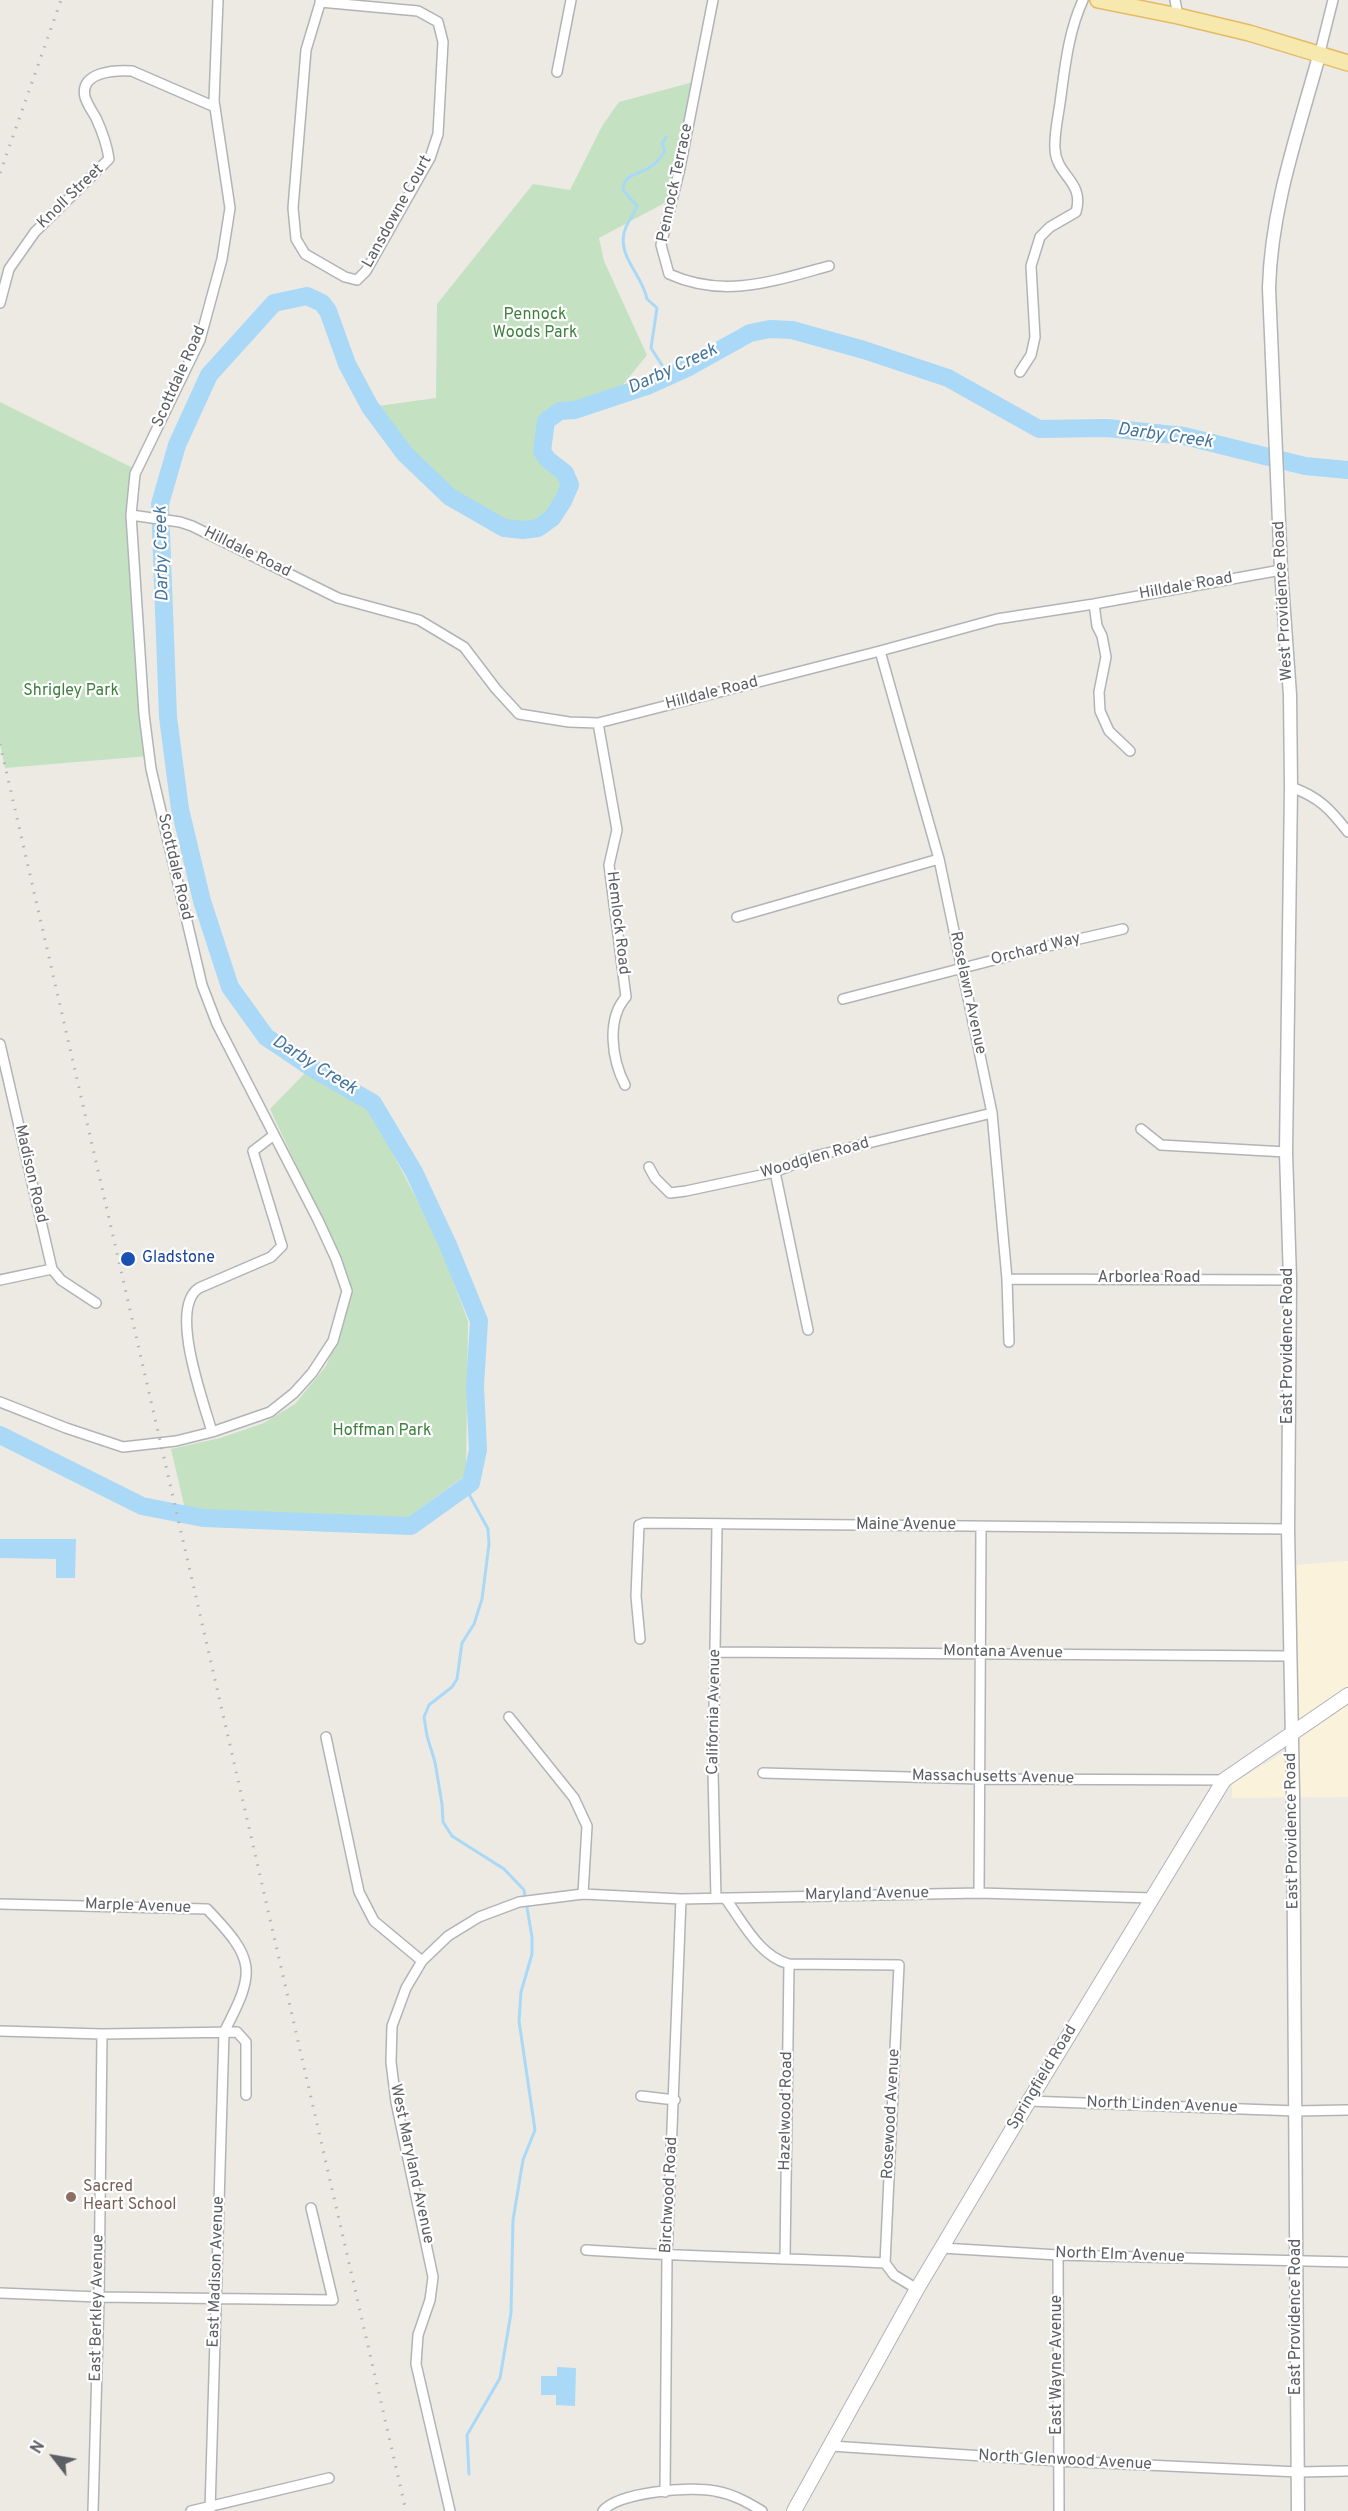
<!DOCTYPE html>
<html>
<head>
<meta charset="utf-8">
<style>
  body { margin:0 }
  #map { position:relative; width:1348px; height:2511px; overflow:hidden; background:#edeae4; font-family:Overpass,sans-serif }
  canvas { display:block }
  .north { position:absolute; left:24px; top:2427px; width:60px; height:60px; -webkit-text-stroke:4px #fff; paint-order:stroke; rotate:301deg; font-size:16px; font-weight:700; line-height:24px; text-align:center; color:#5c5f63 }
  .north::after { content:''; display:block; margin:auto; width:21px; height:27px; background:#5c5f63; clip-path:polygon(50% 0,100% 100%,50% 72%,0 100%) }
</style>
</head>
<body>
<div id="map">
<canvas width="1348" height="2511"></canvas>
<div class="north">N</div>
</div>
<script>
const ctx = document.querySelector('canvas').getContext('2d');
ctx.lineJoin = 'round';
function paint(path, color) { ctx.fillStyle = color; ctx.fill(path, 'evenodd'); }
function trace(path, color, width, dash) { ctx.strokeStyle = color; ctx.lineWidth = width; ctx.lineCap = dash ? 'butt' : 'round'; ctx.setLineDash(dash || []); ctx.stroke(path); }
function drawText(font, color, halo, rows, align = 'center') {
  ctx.font = font + ' Overpass,sans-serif'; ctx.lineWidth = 4.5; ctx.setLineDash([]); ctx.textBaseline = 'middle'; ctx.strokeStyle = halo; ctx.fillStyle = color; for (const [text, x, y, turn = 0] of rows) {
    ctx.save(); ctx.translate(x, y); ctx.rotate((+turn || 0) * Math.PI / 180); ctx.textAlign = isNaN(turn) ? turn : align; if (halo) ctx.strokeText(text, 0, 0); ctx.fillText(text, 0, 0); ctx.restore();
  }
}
paint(new Path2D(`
  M1348,1561V1797L1232,1798V1784L1283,1753L1299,1715L1295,1565Z`), '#faf2db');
paint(new Path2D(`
  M697,81L672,199L599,238L604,261L647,355L614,396L575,410L559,411L546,421L542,451L547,459L565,473L570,485C563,501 555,521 537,528C496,544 431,483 406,455C393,440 381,423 370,407L436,398L437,304L533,184L570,190L602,126L619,102Z
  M0,402L137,470L131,515L149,756L5,768L0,744Z
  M308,1070L369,1108L437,1238L468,1321L466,1475L406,1519L185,1509L171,1449L220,1438L264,1423L295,1404L326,1366L335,1344L350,1280L270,1109Z`), '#c4e2c2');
paint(new Path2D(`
  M0,1539H76L75,1578H56V1559L0,1558Z
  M557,2367L576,2368L575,2406L556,2405V2395H541V2376H557Z`), '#a9d9f7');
trace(new Path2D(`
  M666,137L662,144L665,151C660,159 655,165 647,169C636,175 623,175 623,190L637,206C634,215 629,219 626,227C614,254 643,275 647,299L657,308L651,348L669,376
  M465,1487L488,1529L489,1544L482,1599L474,1624L462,1643L457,1679L452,1687L429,1705L424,1717L427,1736L435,1762L442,1804L443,1822L452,1836L504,1869L524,1890L532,1937V1954L521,1992L519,2021L535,2130L523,2160L513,2220L511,2313L500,2378L467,2435L469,2474`), '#a9d9f7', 3);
trace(new Path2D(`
  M0,1435L142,1506L203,1518L411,1526L471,1483L478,1450L475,1386L479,1321L448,1245L414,1172L373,1103L312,1068L266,1037L230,987L202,901L180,809L168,717L160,504L177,445L209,375L274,303L307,296L322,303L328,311L347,364L370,407L405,454L450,497L504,528L523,530L538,528L552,518L563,501L570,485L565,473L547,459L542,451L546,421L560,411L575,410L647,386L689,367L750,333L770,329L792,330L864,350L948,378L1039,429L1107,428L1184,436L1305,466L1348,470`), '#a9d9f7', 18);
const minor = new Path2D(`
  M713,0L680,168L661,245L669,274C724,299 774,281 829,266
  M1175,0L1178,16
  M320,2L418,11L438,22L443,42L438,134L430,158L366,271L357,280L345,277L305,254L296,239L293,208L306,50L321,0
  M1319,56L1333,0
  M557,72L571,0
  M0,303L9,269L35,232L109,159C107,145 102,131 96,118C92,111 87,104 85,97C79,71 117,70 132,71L215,107
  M1020,372L1031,355L1035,337L1031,266L1040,237L1050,227L1076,212C1085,181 1056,176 1055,149C1054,134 1058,118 1060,103C1065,67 1068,33 1083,0
  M131,515L180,522L192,526L338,598L419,620L464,647L496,689L519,714L569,722L598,723L880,651L997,619L1094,604L1281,570
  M1094,604L1097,626L1102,636L1106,657L1099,692L1100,711L1109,731L1130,751
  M880,651L939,859L992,1113L1007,1279L1009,1342
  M598,723L617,830L609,865L626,997C606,1019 612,1060 625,1085
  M1291,787C1319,797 1330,809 1348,832
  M737,917L939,859
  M843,999L1044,947L1123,929
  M0,1044L52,1269
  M1141,1129L1161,1145L1286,1152
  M649,1167L655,1178L670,1193L686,1191L775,1172L811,1157L992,1113
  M775,1172L808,1330
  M1007,1279L1290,1280
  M0,1280L52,1269L61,1280L96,1303
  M0,1402L66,1428L123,1447L176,1441L212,1432L270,1412L294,1393L312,1373L333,1341L347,1291L336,1259L318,1220L217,1024L202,985L151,769L144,714L131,515L135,474L200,340L222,259L230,208L214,101L218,0
  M212,1432C204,1403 168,1308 199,1288L271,1257L282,1246L253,1151L274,1135
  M640,1639L636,1596L639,1525L644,1523L1288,1529
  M716,1652L1290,1656
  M509,1717L574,1798L587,1826L583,1894
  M326,1737L359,1892L374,1921L422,1961
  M763,1773L981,1779L1224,1780
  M979,1893L981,1527
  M716,1898L713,1772L717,1525
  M725,1898C743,1922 759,1956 789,1964L899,1965L885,2263
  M0,1904L207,1909C256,1960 256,1971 224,2032L210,2511
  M0,2031L102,2034L237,2032L246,2042V2095
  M641,2096L675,2100
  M1029,2101L1296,2111L1348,2110
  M942,2248L1058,2255L1348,2262
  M586,2250C686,2257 785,2258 885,2263L894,2275L917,2289
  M1058,2255L1059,2511
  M785,2258L789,1964
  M0,2293L99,2297L333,2300L311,2208
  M831,2446L1059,2461L1299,2472L1348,2471
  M665,2492L667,2256L681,1899
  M93,2511L99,2297L102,2034
  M191,2511L329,2478
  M450,2511L416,2364L418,2335L430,2300L433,2277L396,2102L391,2062L392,2026L406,1988L422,1961L448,1936L479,1917L519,1902L583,1894L681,1899L979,1893L1152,1898
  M603,2511C618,2492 691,2486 715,2491C733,2494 747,2502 762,2511`);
const tertiary = new Path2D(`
  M1298,2511L1293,1794L1288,1529L1290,1280L1286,1152L1291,787L1290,695L1281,570L1269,288C1271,208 1298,132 1319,56`);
const secondary = new Path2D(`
  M794,2511L917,2289L1029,2101L1224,1780L1348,1695`);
const primary = new Path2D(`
  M1098,0L1178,16L1249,33L1348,63`);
trace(minor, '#b1b4b7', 12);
trace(tertiary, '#b1b4b7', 15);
trace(secondary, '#b0b3b7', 16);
trace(primary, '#e4bb65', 18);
trace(minor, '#fff', 9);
trace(tertiary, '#fff', 12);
trace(secondary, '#fff', 14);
trace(primary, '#f7e8ae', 15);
trace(new Path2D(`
  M0,173L61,0
  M0,744L406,2511`), '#b2b3b3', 3, [1.5, 8]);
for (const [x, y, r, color] of [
  [128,1259,8,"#1a4fb4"],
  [71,2197,6,"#8d6e63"]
]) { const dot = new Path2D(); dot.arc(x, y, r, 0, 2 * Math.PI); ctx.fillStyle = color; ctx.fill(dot); trace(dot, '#fff', 2); }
drawText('16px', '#5c5f63', '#fff', [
  ["Pennock Terrace",676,183,-78],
  ["Knoll Street",71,197,-44],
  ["Lansdowne Court",398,212,-61],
  ["Scottdale Road",180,377,-66],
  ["Hilldale Road",247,553,26],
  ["Hilldale Road",1186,587,-10],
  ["West Providence Road",1284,601,-93],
  ["Hilldale Road",712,694,-14],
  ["Scottdale Road",174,867,77],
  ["Hemlock Road",617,923,83],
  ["Orchard Way",1036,950,-14],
  ["Roselawn Avenue",967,993,78],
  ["Woodglen Road",815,1159,-16],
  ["Madison Road",30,1174,77],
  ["Arborlea Road",1149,1279],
  ["East Providence Road",1289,1346,-90],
  ["Maine Avenue",906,1526],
  ["Montana Avenue",1003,1653,1],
  ["California Avenue",715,1712,-89],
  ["Massachusetts Avenue",993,1778,1],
  ["East Providence Road",1293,1831,-91],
  ["Maryland Avenue",867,1895,-1],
  ["Marple Avenue",138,1907,2],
  ["Springfield Road",1043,2078,-59],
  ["North Linden Avenue",1162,2106,2],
  ["Hazelwood Road",787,2111,-89],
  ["Rosewood Avenue",892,2114,-87],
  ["West Maryland Avenue",411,2164,78],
  ["Birchwood Road",670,2195,-87],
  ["North Elm Avenue",1120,2256,2],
  ["East Madison Avenue",217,2272,-88],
  ["East Berkley Avenue",98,2308,-89],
  ["East Providence Road",1297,2317,-90],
  ["East Wayne Avenue",1058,2365,-90],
  ["North Glenwood Avenue",1065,2461,3]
]);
drawText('16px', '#3d813d', '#fff', [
  ["Pennock",535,316],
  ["Woods Park",535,334],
  ["Shrigley Park",71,692],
  ["Hoffman Park",382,1432]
]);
drawText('16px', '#164399', '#fff', [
  ["Gladstone",142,1259]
], 'left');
drawText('16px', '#785e54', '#fff', [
  ["Sacred",83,2188],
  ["Heart School",83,2206]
], 'left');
drawText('italic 18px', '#45759f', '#fff', [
  ["Darby Creek",673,370,-25],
  ["Darby Creek",1165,437,8],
  ["Darby Creek",163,554,-91],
  ["Darby Creek",314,1066,32]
]);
</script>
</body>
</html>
